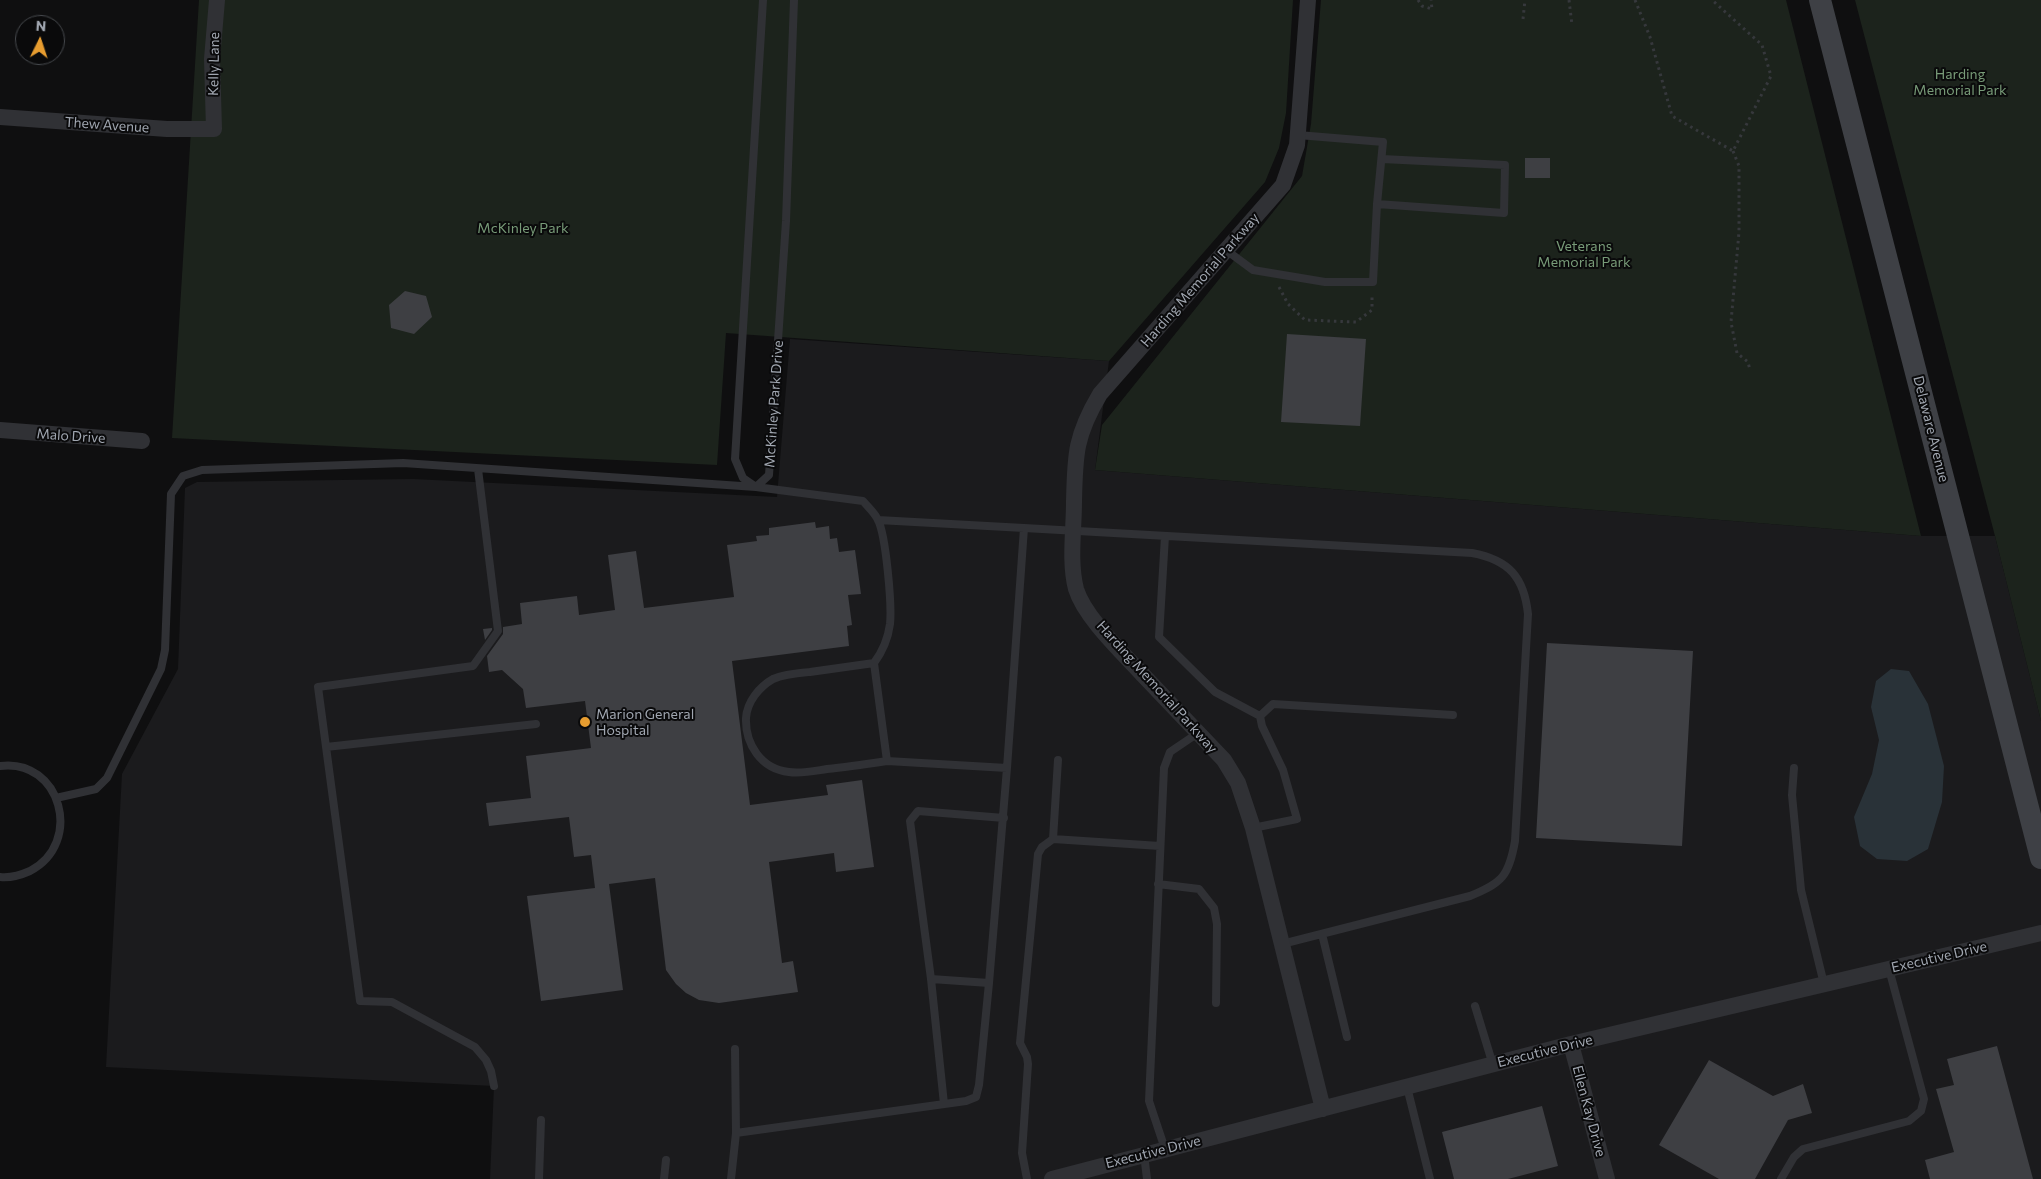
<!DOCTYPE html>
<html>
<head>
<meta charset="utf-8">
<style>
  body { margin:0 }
  #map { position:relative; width:2041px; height:1179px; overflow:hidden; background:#0f0f10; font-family:Commissioner,sans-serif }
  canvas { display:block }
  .north { position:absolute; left:15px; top:15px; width:50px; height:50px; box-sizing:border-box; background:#0a0a0b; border:1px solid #46494d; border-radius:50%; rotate:4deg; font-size:14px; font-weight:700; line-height:20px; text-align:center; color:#a1a7b1 }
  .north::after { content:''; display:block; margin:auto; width:18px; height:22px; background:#e79d30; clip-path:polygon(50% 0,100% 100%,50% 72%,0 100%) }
</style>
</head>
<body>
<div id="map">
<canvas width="2041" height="1179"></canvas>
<div class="north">N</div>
</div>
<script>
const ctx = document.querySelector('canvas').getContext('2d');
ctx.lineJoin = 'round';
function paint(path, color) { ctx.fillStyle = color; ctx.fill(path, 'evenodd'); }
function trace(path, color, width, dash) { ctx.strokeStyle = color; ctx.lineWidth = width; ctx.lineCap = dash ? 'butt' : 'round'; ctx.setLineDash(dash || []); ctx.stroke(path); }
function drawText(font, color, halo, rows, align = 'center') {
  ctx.font = font + ' Commissioner,sans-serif'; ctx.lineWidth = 4; ctx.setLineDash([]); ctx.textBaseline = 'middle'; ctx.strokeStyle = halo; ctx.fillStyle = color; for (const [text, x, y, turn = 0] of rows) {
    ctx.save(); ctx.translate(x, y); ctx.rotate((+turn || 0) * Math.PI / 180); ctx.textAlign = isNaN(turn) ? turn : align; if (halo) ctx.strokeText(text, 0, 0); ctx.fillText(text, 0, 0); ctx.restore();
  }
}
paint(new Path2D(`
  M790,339L1109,361L1095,470L1921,536H1995L2041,721V1179H490L494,1086L106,1067L122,774L178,669L185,488L197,482L413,479L777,497Z`), '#1b1b1d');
paint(new Path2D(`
  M199,0H1293L1286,113L1279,148L1265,182L1109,361L726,333L717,465L172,438Z
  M1321,0H1786L1921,536L1095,470L1102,425L1302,176L1311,124Z
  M1855,0H2041V721L1995,536Z`), '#1c231c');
paint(new Path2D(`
  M1891,669L1909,671L1928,704L1944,766L1942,802L1928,849L1907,861L1877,859L1860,846L1854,817L1872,774L1879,740L1871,707L1876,681Z`), '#293238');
paint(new Path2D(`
  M1525,158H1550V178H1525Z
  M405,291L426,296L432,317L414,334L391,328L389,305Z
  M1287,334L1366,339L1360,426L1281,422Z
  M815,522L816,528L829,526L830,539L837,538L839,552L855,550L861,594L848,595L852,625L847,626L849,646L732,661L750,805L828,795L826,785L862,780L874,867L836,872L834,853L769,862L782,963L793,961L798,992L719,1003L699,1000L686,993L676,984L666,970L655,878L609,884L623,990L541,1001L527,896L595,888L591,855L574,857L569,817L489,826L486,803L531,798L526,756L591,748L585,701L526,708L523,689L502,670L489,672L487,656L503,634V627L522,624L520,603L577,596L579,615L615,610L608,555L636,551L644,608L734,597L727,545L757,541L756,536L769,535V528Z
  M492,628V630L485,640L483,629Z
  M1547,643L1693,651L1682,846L1536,838Z
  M1997,1046L2033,1179H1930L1925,1160L1954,1152L1936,1089L1954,1085L1947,1059Z
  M1709,1060L1773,1096L1803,1084L1812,1113L1788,1120L1755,1179H1719L1659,1145Z
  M1542,1106L1558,1166L1508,1179H1454L1442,1132Z`), '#3e3f43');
trace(new Path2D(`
  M1418,0L1422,6L1432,9L1431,0
  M1569,0L1572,25
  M1635,0L1650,37L1672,116L1733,151L1771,76L1762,45L1712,0
  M1523,19L1525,0
  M1733,151L1739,166V232L1731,322L1737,353L1748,362L1750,370
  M1279,287L1288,304L1305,320L1356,322L1372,310V295`), '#36383c', 3, [2.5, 4]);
trace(new Path2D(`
  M763,0L735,459L743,478L756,487L769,475L786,221L794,0
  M1377,204L1504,213L1505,165L1382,159
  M1226,250L1253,270L1325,282H1373L1377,204L1383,142L1298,135
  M478,469L498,631L473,666L318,687L360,1001L392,1002L475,1047L486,1060L491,1071L494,1086
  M878,520L1024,528L1007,768L887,761
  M1024,528L1472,553C1509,560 1524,577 1528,614L1515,841C1509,876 1502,883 1470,896L1282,944
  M1165,536L1159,637L1215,692L1260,716L1262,726L1283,770L1297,819L1253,828
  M874,663L887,761C867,764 847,767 827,769C814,771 801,774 789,772C761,769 745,744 746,718C747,702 759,687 773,679C784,674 798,673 810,672C832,669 853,666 874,663Z
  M1260,716L1273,704L1453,715
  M326,747L536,724
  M0,766C61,758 84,843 30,871C21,875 10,878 0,877
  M1794,768L1792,795L1801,890L1824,984
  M56,798L96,789L107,778L161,669L165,650L171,494L183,476L202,470L403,463L756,487L863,501C868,507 875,513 878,520C886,536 892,605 890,624C888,639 883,651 874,663
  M1004,818L918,811L910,821L931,979L989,983L1007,768
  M1053,839L1160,846
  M1158,884L1199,889L1214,908L1217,924L1216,1003
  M1322,934L1347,1037
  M931,979L944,1104
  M1475,1006L1493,1065
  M1407,1087L1430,1179
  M736,1133L966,1101L976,1097L979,1085L989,983
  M1165,1149L1149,1101L1164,768L1170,752L1198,733
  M1144,1154L1147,1179
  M539,1179L541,1120
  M664,1179L666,1160
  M731,1179L736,1133L735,1049
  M1027,1179L1022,1153L1028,1064L1027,1057L1020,1043L1038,854L1042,847L1053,839L1058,760
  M1781,1179L1794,1157L1803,1149L1909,1121L1921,1111L1924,1099L1889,969`), '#303135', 8);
trace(new Path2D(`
  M1308,0L1297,145L1283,185L1100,394C1075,436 1075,455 1074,502C1074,530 1069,562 1076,589C1085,618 1123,653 1143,675C1170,703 1197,732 1224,760L1238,783L1253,828L1323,1109
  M0,117L167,129H214L212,59L217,0
  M0,430L142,441
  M1571,1044L1607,1179
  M1052,1179L1571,1044L2041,933`), '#303135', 16);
trace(new Path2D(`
  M1820,0L2041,858`), '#3e4045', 22);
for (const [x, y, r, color] of [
  [585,722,6,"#e79d30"]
]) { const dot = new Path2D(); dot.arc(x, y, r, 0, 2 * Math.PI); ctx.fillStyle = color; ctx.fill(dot); trace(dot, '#0a0a0b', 2); }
drawText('14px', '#a1a7b1', '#0a0a0b', [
  ["Kelly Lane",214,64,-89],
  ["Thew Avenue",107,125,4],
  ["Harding Memorial Parkway",1200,280,-49],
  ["McKinley Park Drive",774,404,-86],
  ["Delaware Avenue",1931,429,76],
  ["Malo Drive",71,436,4],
  ["Harding Memorial Parkway",1157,687,48],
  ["Executive Drive",1939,957,-13],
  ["Executive Drive",1545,1051,-14],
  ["Ellen Kay Drive",1589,1111,75],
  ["Executive Drive",1153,1152,-14]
]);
drawText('14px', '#789b78', '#0a0a0b', [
  ["Harding",1960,74],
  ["Memorial Park",1960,90],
  ["McKinley Park",523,228],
  ["Veterans",1584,246],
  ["Memorial Park",1584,262]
]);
drawText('14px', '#a1a7b1', '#0a0a0b', [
  ["Marion General",596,714],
  ["Hospital",596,730]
], 'left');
</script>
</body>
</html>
